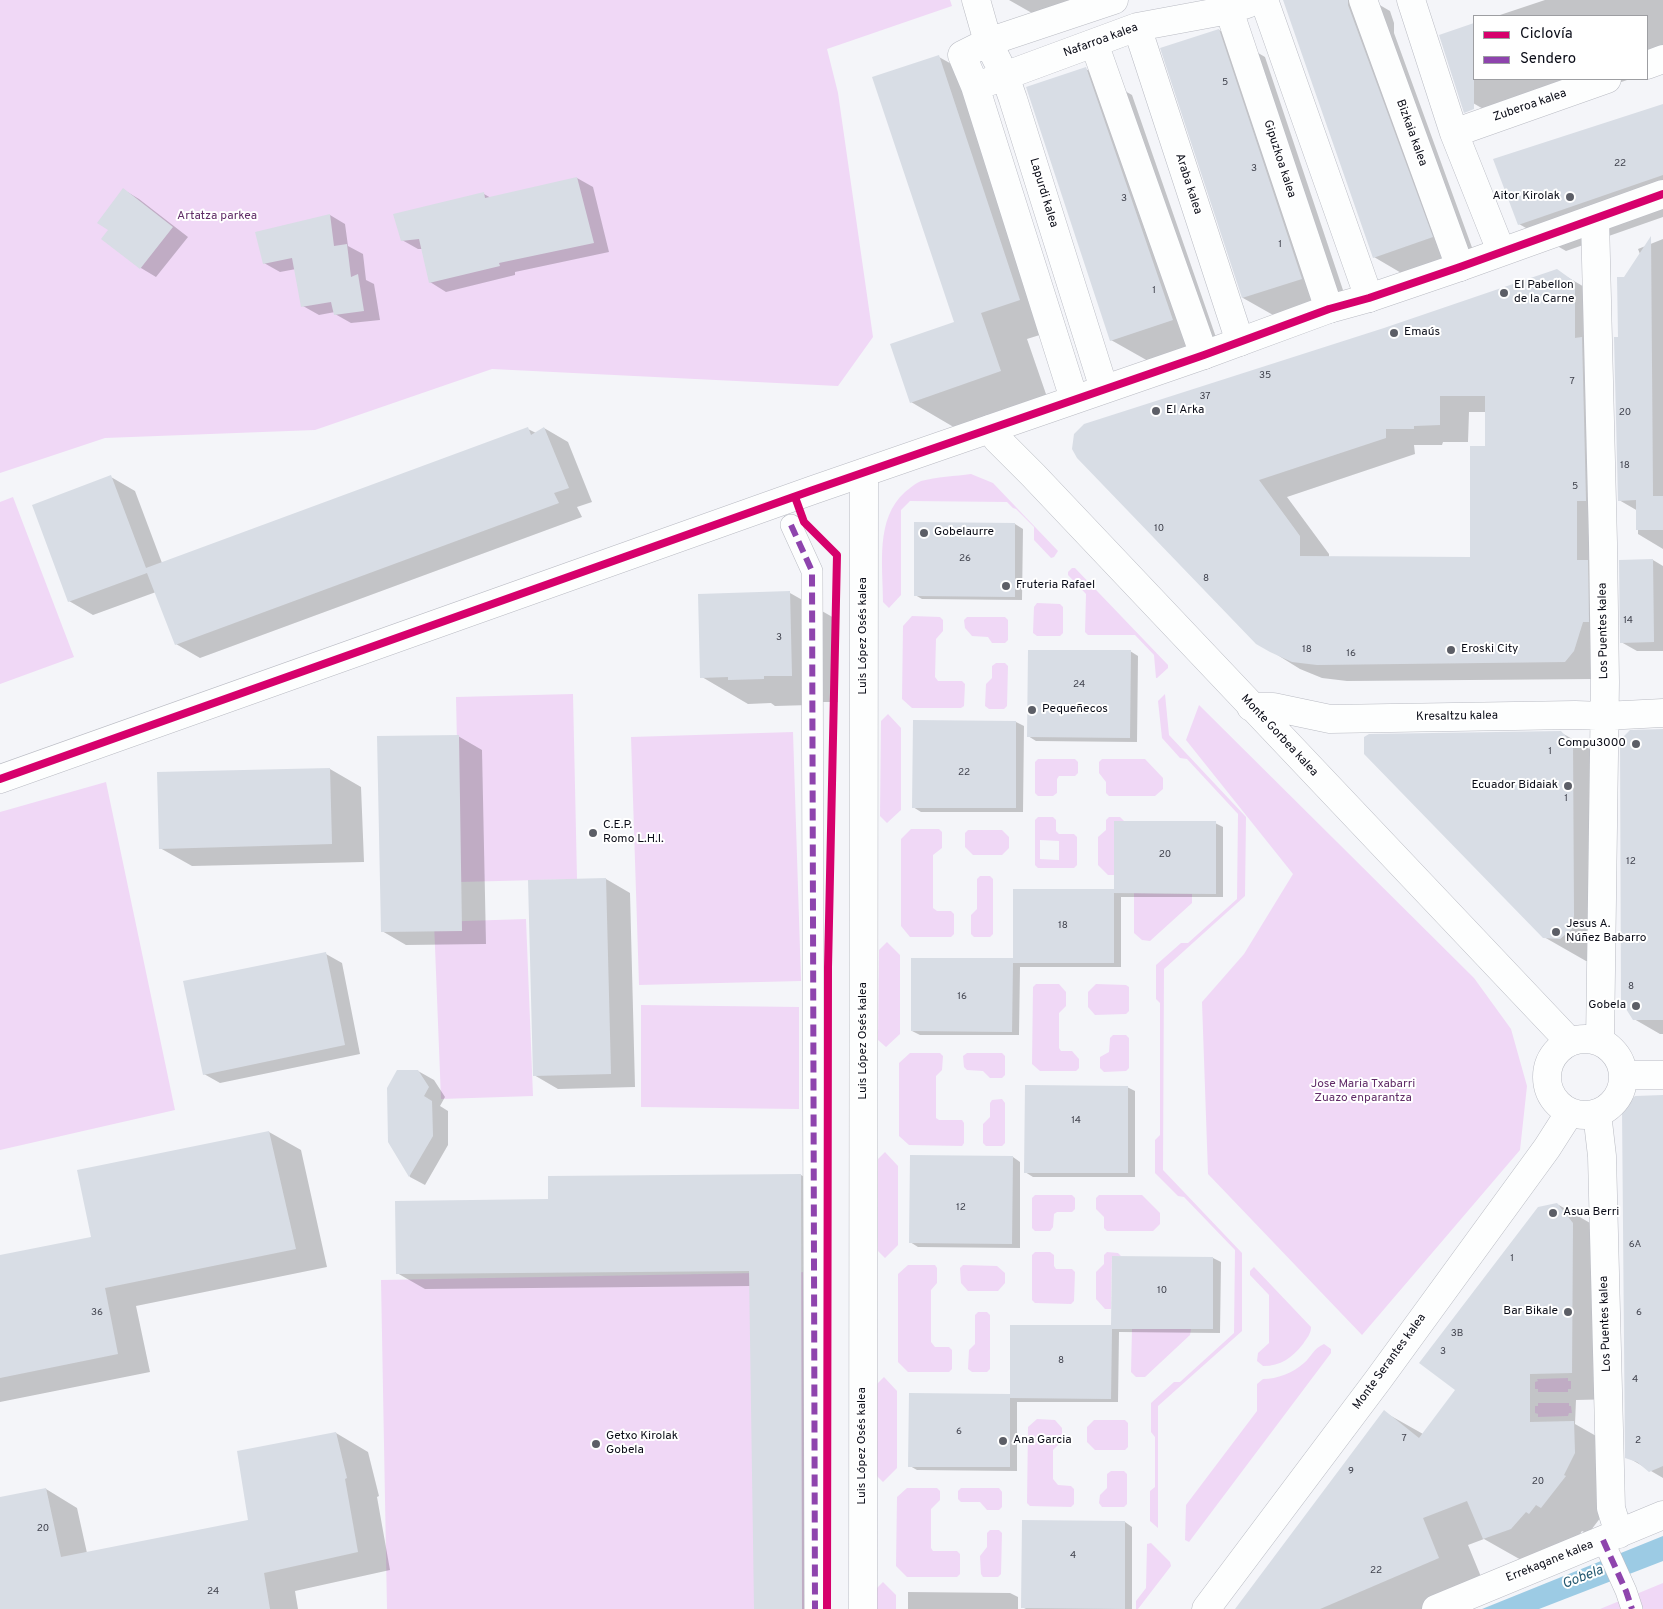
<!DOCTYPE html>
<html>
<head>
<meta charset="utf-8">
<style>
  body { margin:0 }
  #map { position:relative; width:1663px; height:1609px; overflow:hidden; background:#f4f5f9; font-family:Overpass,sans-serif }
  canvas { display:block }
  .legend { position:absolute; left:1473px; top:15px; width:175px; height:65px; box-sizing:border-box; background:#fff; border:1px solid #9d9ea2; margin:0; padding:6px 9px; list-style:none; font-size:15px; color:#0a0c17 }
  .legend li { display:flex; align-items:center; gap:10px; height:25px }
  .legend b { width:25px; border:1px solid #9d9ea2 }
</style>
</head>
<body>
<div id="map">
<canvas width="1663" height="1609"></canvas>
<ul class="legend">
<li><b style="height:6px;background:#d6006c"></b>Ciclovía</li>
<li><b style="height:6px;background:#8e44ad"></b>Sendero</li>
</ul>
</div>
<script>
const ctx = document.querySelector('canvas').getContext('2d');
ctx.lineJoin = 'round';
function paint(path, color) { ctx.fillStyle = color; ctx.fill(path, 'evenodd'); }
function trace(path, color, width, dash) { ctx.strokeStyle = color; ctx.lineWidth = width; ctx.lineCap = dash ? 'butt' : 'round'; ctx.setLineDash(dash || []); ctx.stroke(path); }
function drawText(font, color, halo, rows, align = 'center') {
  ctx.font = font + ' Overpass,sans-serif'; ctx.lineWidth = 4; ctx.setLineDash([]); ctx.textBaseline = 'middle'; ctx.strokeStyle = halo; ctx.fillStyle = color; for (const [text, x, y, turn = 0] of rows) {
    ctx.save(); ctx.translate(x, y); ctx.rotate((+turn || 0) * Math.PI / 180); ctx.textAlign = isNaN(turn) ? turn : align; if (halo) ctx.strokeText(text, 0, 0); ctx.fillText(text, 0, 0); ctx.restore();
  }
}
paint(new Path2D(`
  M0,0H950L952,6L827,49L838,93L873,337L838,386L492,369L315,430L105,438L0,473Z
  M971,474L993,483L1058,551L1054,557L1051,558L1034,540V527L1016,509L1013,508L1007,502L910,501L901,510V595L889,608L883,602C883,565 875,519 905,492C910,488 916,483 921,481C936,477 956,476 971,474Z
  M13,497L74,657L0,684V502Z
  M1072,568H1075L1168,665V668L1157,678H1156L1154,655L1135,635H1088L1085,632L1086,594L1068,575V572Z
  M1037,603L1060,604L1063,607V633L1060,636H1037L1033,633L1034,607Z
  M912,616L940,617L943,620V631L936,639L935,677L938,681H962L965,684L964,706L961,708H912L902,699L903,626Z
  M967,617H1005L1008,620V640L1005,643H992L988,637L972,636L965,628L964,620Z
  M996,663H1005L1008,666L1007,706L1004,709H989L985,706L986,684L992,678V666Z
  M573,694L577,879L460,882L456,697Z
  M1165,694L1169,735L1246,817L1245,896L1164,969L1163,1170L1242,1253V1331L1158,1406V1528L1150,1521V1491L1155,1487V1437L1151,1432V1403L1174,1382H1180L1234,1333L1235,1250L1184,1197L1178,1196L1155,1173V1140L1160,1135V1003L1156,999V965L1181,943H1188L1237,899L1238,814L1187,759L1180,758L1162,738L1158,701Z
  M1199,705L1474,978L1511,1029L1527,1086L1520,1150L1362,1335L1208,1174L1202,1002L1244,954L1293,874L1186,740Z
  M888,714L901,728V810L887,823L880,816L881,721Z
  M793,732L801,981L639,985L631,737Z
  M1038,759H1075L1078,762V773L1075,776H1059L1057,779V793L1053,796H1038L1035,793V762Z
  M1102,759H1145L1163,778V789L1155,796H1109L1106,793V782L1099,773V762Z
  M106,782L175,1110L0,1150V812Z
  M1038,817H1053L1056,820V831L1059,834H1074L1077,837V865L1074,868H1038L1035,865V820ZM1040,840L1059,841V860L1040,859Z
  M1109,817H1120L1124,821H1114V875H1108L1098,865V837L1106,830V820Z
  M911,829H939L942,832V848L933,855V908L937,911H951L954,914V934L951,937H910L901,926V839Z
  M968,830H1002L1009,837V848L1002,855H973L965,847V833Z
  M980,876H990L993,879V934L990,937H974L971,934V915L977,909V879Z
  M1134,893L1192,894V903L1150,941L1142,940L1134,933Z
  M526,919L533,1096L441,1099L434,922Z
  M887,942L900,955V1034L886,1047L878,1040L879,950Z
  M1036,984H1059L1066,992V1006L1059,1013V1048L1061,1051H1072L1079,1059V1068L1076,1071H1040L1032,1064L1033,987Z
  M1096,984L1126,985L1129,987V1011L1126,1014L1095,1015L1088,1007V992Z
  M641,1005L799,1007V1109L641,1107Z
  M1113,1035H1126L1129,1038V1068L1126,1071L1104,1072L1100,1068V1057L1109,1052L1110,1038Z
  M910,1053H940L943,1056L942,1070L936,1076V1118L939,1120H962L964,1123V1143L962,1146L909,1145L899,1136V1063Z
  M967,1053H1002L1005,1056V1075L1002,1078H990L983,1071L967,1070L964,1067L963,1056Z
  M1002,1099L1005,1103V1143L1002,1146H986L983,1143V1124L990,1117V1103L992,1100Z
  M885,1152L898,1166V1245L885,1258L878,1251V1159Z
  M1035,1195H1072L1075,1198V1209L1072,1212H1057L1054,1214L1053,1227L1050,1231H1035L1032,1228V1198Z
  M1099,1195H1142L1160,1213V1224L1153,1231H1107L1104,1228V1217L1096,1209V1198Z
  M1035,1252H1050L1054,1255V1266L1056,1269H1072L1075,1272L1074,1301L1071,1304L1035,1303L1032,1300V1255Z
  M1107,1252L1118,1253L1121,1256H1112L1111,1309H1105L1096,1299V1272L1104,1264V1255Z
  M908,1265H935L937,1268V1283L931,1290V1342L935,1347H949L952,1350V1369L949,1372H908L898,1362V1274Z
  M963,1265L997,1266L1005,1273V1283L998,1291H968L961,1283L960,1268Z
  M1254,1267L1311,1327C1311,1334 1307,1338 1303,1344C1292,1358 1281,1366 1263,1366L1257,1361L1258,1353L1269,1343V1295L1250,1275V1271Z
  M809,1272L808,1609H387L381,1280Z
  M978,1312H987L990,1315V1369L987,1372H972L968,1369L969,1350L975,1344V1315Z
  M1132,1329H1191L1190,1335L1145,1377H1136L1131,1372Z
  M1324,1344L1331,1349V1353L1189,1542L1185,1540L1186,1505L1257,1411V1384L1263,1379C1277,1379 1293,1373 1304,1363C1312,1356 1313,1349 1324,1344Z
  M884,1377L897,1391V1468L883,1482L876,1475V1385Z
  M1568,1378V1381H1571V1389H1568V1392H1538V1389H1535V1382L1538,1381L1537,1379Z
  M1538,1403H1569V1406H1571L1572,1413H1569L1568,1416L1538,1417V1414L1535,1413V1406H1538Z
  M1037,1419L1055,1420L1062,1428V1441L1053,1450V1479L1058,1485L1071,1486L1074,1489V1504L1071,1507L1030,1506L1027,1503L1028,1427Z
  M1094,1420H1125L1128,1423V1447L1125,1450H1095L1087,1442V1427Z
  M1111,1471H1124L1127,1474V1504L1124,1507H1102L1099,1503L1100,1495L1107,1488V1474Z
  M907,1488H937L940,1491V1500L931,1509V1548L933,1551H957L960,1554V1574L957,1577H907L896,1566L897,1497Z
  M961,1488H999L1002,1492V1507L999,1510H987L980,1502H961L958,1499V1491Z
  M990,1530H999L1002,1533L1001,1574L998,1577H983L981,1574L980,1556L987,1547V1533Z
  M1151,1543L1170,1562L1171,1566L1138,1609H1136V1601L1146,1588L1147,1544Z
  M883,1582L896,1595V1609H876L875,1590Z
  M1663,1583V1609H1600Z`), '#f0d8f6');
paint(new Path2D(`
  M1663,1536V1561L1539,1609H1482Z`), '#9ccbe4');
paint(new Path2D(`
  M1009,0H1128L1053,25Z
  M1299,0H1371L1390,11L1394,23V33L1478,264L1420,284L1374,257Z
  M1545,0H1663V68L1647,73V16H1497Z
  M1474,24V79H1630L1506,122L1459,95L1440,36Z
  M1219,30L1265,57L1348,305L1289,324L1243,298L1162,49Z
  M939,57L985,83L1065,327L1027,339L1047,397L957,429L911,402L955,323Z
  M1086,69L1132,95L1219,346L1157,366L1111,340Z
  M1663,105V217L1566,251L1519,224Z
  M577,178L593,187L609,252L515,272V275L446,292L430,282L423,249H418L402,240L484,194L491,198Z
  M124,190L139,199L188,237L156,277L141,268L110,229Z
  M330,215L345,224L348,246L363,254L366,280L374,284L380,320L351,323L335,314V312L319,315L303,306L296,269L280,272L264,263Z
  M1663,239V549L1638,534V511L1619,500V338L1624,278L1640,254L1638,249Z
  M1557,271L1586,288L1594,679L1347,681L1322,678L1300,669L1271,651L1078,457L1385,329ZM1469,412H1486V447L1472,558L1329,557V554L1287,497L1415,454L1414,445H1442L1443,442H1468Z
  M544,428L568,442L592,502L577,507L582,517L200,658L176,644L156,592L93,615L69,601L111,477L135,491L162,563L528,429L536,433Z
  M915,523L1015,524L1023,529L1022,600L922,599L915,595Z
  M1653,560L1663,566V651H1637L1621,642Z
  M790,593L836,619L838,702H810V705L775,706L771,703L748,704L702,677Z
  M1130,651L1138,656L1137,742L1036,741L1028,736Z
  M1016,722L1024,726L1023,812H921L913,807Z
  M1663,730V1034H1660L1634,1019Z
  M1560,732L1602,756V962L1586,961L1544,937Z
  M458,736L482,750L486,944L406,945L382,931Z
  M330,769L361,787L364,862L192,866L160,848Z
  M1215,823L1223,827V897H1121V967H1020L1019,1035H920L912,1031Z
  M606,879L630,893L635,1087L558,1089L534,1075Z
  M326,954L342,963L360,1054L220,1083L204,1074Z
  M418,1071L434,1080L445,1097L440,1106L448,1111V1145L425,1185L410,1177L389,1141Z
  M1127,1087L1135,1091V1177H1033L1025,1172Z
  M1663,1097V1478L1627,1457Z
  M269,1132L301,1150L327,1267L136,1306L150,1372L0,1402V1256L93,1238Z
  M1013,1157L1020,1162V1248L918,1247L910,1242Z
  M801,1175L828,1191L830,1609H755L751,1286L425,1289L397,1273L549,1200Z
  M1557,1204L1604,1231L1619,1251L1618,1399L1576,1400L1575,1424L1619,1449L1611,1504L1588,1534L1582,1531L1576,1540L1530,1565L1484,1539L1468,1545L1484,1584L1426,1609H1240L1384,1412L1423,1434L1457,1390Z
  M1213,1258L1221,1262L1220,1333L1119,1332L1118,1402H1017V1471L917,1470L910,1466Z
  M336,1433L368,1452L379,1496L377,1497L390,1570L295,1591L298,1609H0V1499L46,1489L77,1508L87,1553L250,1521Z
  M1125,1522L1132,1527V1609H1026L1022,1607Z
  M908,1592L1010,1593L1018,1597V1609H908Z`), '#0003');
paint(new Path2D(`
  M1283,0H1348V5L1433,237L1373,258Z
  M1474,23V109L1464,113L1439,35Z
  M1219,29L1302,279L1242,298L1160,48Z
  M939,55L1020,300L981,313L1001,371L910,403L890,344L954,322L872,77Z
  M1086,67L1173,320L1110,341L1026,87Z
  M1663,104V175L1518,225L1493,159Z
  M577,177L594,243L499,263L500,266L429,283L419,239L401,241L393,214L484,192L485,198Z
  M123,188L173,227L140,269L101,239L108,230L97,223Z
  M330,214L334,246L347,244L351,277L358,274L364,311L334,315L331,302L301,307L292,258L263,264L255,232Z
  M1651,236L1653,496H1663V530H1636V500L1618,501L1614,337H1618L1617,277H1624Z
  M1557,269L1575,282V338L1582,337L1586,501H1577V560H1588L1589,622H1583L1574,651L1565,662L1317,665L1292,662L1270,652L1256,644L1077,458L1072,449L1074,434L1084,424L1384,328ZM1440,396H1485V446H1470V557L1300,556V536L1259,480L1386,438V429H1414V426L1440,425Z
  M528,427L531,435L544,427L569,488L554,493L559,503L175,645L147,573L68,602L32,505L111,475L146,568Z
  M914,522L1015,523V597L914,596Z
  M1653,559L1654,642L1620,643L1619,560Z
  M790,591L792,676H764V679L728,680V677L700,678L698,594Z
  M1028,650H1131L1130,738L1027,737Z
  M913,720L1016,721V808H912Z
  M1663,729V1020H1633L1621,1001L1620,740L1630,730Z
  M1561,731L1573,744L1574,916L1572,929L1560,939L1543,938L1434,826L1364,754V737L1369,734Z
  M459,735L462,931L381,932L377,736Z
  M330,768L332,844L159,849L157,772Z
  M1114,821H1216V894L1114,893V963H1013L1012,1032L911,1031V958H1013V889H1114Z
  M606,878L611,1074L533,1076L528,880Z
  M326,952L345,1045L203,1075L183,981Z
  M397,1070H418L429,1087L424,1096L432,1101L433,1136L409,1177L388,1142L387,1088Z
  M1025,1085L1128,1086V1173H1024Z
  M1663,1095V1466L1649,1472L1637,1462L1625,1458L1622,1109L1635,1096Z
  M269,1131L296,1249L105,1288L118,1354L0,1378V1255L91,1237L77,1170Z
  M910,1155L1013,1156L1012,1244L909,1243Z
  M801,1174L802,1609H754L749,1271L396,1274L395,1201L548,1199V1176Z
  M1557,1203L1573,1223L1572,1373L1530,1374V1422L1574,1421L1575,1453L1564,1475L1566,1476L1541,1508L1536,1505L1529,1514L1526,1512L1511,1529L1483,1539L1467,1501L1423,1518L1439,1558L1320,1609H1235L1384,1410L1419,1438L1455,1390L1419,1363L1538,1207Z
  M1112,1256L1213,1257V1329H1112L1111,1399L1010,1398V1467H908L909,1393L1010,1394V1325H1111Z
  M336,1432L347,1478L345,1479L358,1552L264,1573L270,1609H0V1497L46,1488L61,1557L248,1520L237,1451Z
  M1022,1520L1125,1521V1609L1021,1608Z`), '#d8dde5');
const pedestrian = new Path2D(`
  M791,525L812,571L815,1609
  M1603,1540L1626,1591L1632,1609`);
const minor = new Path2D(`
  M976,0L988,42L1005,76L1013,99L1104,389
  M1264,0L1369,298
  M1363,0L1460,267
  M1411,0L1454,133L1501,251
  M1229,10L1329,309
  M1137,27L1240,342
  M1094,43L1204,355
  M1647,65L1663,59
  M988,82L1137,27L1229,10L1247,4
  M1454,133L1607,79
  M1595,219L1603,543L1605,682L1600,1042
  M1074,399L975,86L962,55L988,42L1114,0
  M990,429L997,439L1033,475L1570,1042
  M1251,707H1273L1330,719L1575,715L1604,716L1663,713
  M1547 1077a38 38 0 1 1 76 0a38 38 0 1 1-76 0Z
  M1623,1075H1663
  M1597,1113L1602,1156L1611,1508L1619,1534
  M863,1609L864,473
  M1206,1609L1378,1380L1547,1148L1570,1112
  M1436,1609L1663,1515`);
const tertiary = new Path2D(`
  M0,779L813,490L1204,355L1329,309L1369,298L1460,267L1663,194`);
trace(pedestrian, '#b9bbc3', 22);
trace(minor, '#b9bbc3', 29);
trace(tertiary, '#b9bbc3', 29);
trace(pedestrian, '#fdfefe', 21);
trace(minor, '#fdfefe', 28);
trace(tertiary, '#fdfefe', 28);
trace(new Path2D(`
  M791,525L812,571L815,1609
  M1603,1540L1626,1591L1632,1609`), '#8e44ad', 6, [12, 6]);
trace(new Path2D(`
  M795,497L804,522L837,555L828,967L827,1609
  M0,779L813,490L1204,355L1329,309L1369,298L1460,267L1663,194`), '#d6006c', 8);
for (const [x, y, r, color] of [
  [1570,197,5,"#5c5e66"],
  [1504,293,5,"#5c5e66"],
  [1394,333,5,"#5c5e66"],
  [1156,411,5,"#5c5e66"],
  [924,533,5,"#5c5e66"],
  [1006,586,5,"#5c5e66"],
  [1451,650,5,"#5c5e66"],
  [1032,710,5,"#5c5e66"],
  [1636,744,5,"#5c5e66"],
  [1568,786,5,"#5c5e66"],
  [593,833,5,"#5c5e66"],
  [1556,932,5,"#5c5e66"],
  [1636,1006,5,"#5c5e66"],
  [1553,1213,5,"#5c5e66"],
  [1568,1312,5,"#5c5e66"],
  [1003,1441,5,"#5c5e66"],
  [596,1444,5,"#5c5e66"]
]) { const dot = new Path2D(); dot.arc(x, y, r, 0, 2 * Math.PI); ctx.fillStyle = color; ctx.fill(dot); trace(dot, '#fff', 2); }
drawText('10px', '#40424d', null, [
  ["5",1225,83],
  ["22",1620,164],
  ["3",1254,169],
  ["3",1124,199],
  ["1",1280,245],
  ["1",1154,291],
  ["35",1265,376],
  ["7",1572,382],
  ["37",1205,397],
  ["20",1625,413],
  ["18",1625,466],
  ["5",1575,487],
  ["10",1159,529],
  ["26",965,559],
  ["8",1206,579],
  ["14",1628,621],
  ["3",779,638],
  ["18",1307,650],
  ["16",1351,654],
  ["24",1079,685],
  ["1",1550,752],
  ["22",964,773],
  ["1",1566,799],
  ["20",1165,855],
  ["12",1631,862],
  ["18",1063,926],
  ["8",1631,987],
  ["16",962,997],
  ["14",1076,1121],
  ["12",961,1208],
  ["6A",1635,1245],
  ["1",1512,1259],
  ["10",1162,1291],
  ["36",97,1313],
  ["6",1639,1313],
  ["3B",1457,1334],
  ["3",1443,1352],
  ["8",1061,1361],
  ["4",1635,1380],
  ["6",959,1432],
  ["7",1404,1439],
  ["2",1638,1441],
  ["9",1351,1472],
  ["20",1538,1482],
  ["20",43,1529],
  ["4",1073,1556],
  ["22",1376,1571],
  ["24",213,1592]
]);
drawText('12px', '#0a0c17', '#fff', [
  ["Nafarroa kalea",1101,41,-20],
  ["Zuberoa kalea",1530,106,-19],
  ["Bizkaia kalea",1411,133,70],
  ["Gipuzkoa kalea",1279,159,72],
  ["Araba kalea",1188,184,72],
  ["Lapurdi kalea",1043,193,73],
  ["Los Puentes kalea",1604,631,-91],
  ["Luis López Osés kalea",864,636,-90],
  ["Kresaltzu kalea",1457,717,-1],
  ["Monte Gorbea kalea",1279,736,47],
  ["Luis López Osés kalea",864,1041,-90],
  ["Los Puentes kalea",1606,1324,-92],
  ["Monte Serantes kalea",1390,1362,-54],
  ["Luis López Osés kalea",863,1446,-90],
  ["Errekagane kalea",1550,1562,-22]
]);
drawText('12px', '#0a0c17', '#fff', [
  ["Aitor Kirolak",1560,197,"right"],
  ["El Pabellon",1514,286],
  ["de la Carne",1514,300],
  ["Emaús",1404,333],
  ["El Arka",1166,411],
  ["Gobelaurre",934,533],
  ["Fruteria Rafael",1016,586],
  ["Eroski City",1461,650],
  ["Pequeñecos",1042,710],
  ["Compu3000",1626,744,"right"],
  ["Ecuador Bidaiak",1558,786,"right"],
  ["C.E.P.",603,826],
  ["Romo L.H.I.",603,840],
  ["Jesus A.",1566,925],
  ["Núñez Babarro",1566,939],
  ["Gobela",1626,1006,"right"],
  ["Asua Berri",1563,1213],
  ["Bar Bikale",1558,1312,"right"],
  ["Getxo Kirolak",606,1437],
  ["Gobela",606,1451],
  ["Ana Garcia",1013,1441]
], 'left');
drawText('12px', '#602c67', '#fff', [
  ["Artatza parkea",217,217],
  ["Jose Maria Txabarri",1363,1085],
  ["Zuazo enparantza",1363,1099]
]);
drawText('italic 14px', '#255971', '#fff', [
  ["Gobela",1583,1578,-21]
]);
</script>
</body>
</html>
